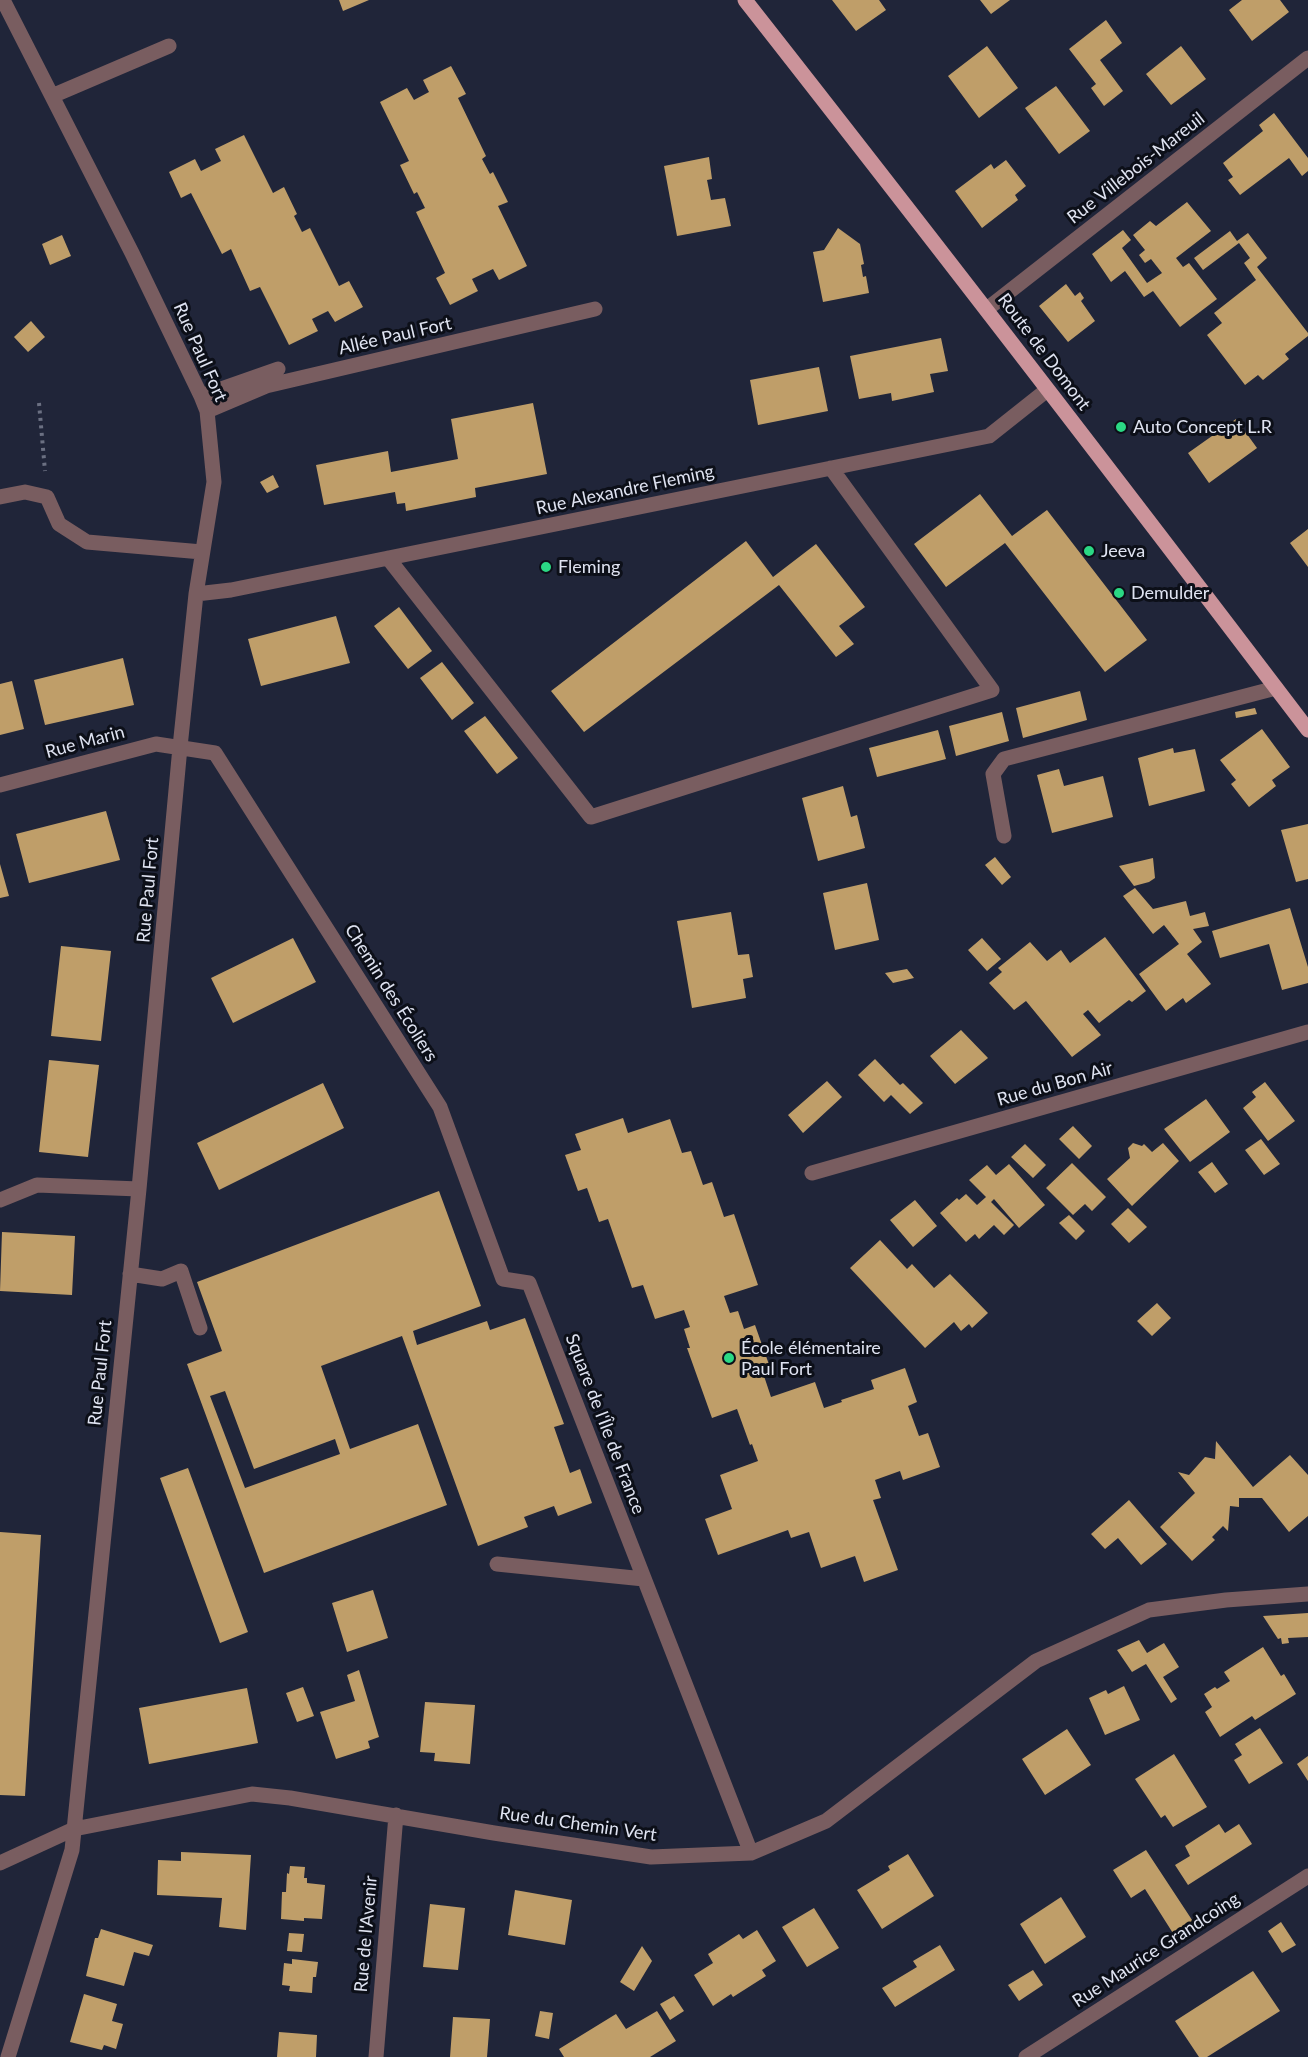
<!DOCTYPE html>
<html>
<head>
<meta charset="utf-8">
<style>
  body { margin:0 }
  canvas { display:block; background:#202539 }
</style>
</head>
<body>
<canvas width="1308" height="2057"></canvas>
<script>
const ctx = document.querySelector('canvas').getContext('2d');
ctx.lineJoin = 'round';
function paint(path, color) { ctx.fillStyle = color; ctx.fill(path, 'evenodd'); }
function trace(path, color, width, dash) { ctx.strokeStyle = color; ctx.lineWidth = width; ctx.lineCap = dash ? 'butt' : 'round'; ctx.setLineDash(dash || []); ctx.stroke(path); }
function drawText(font, color, halo, rows, align = 'center') {
  ctx.font = font + ' Lato,sans-serif'; ctx.lineWidth = 6; ctx.setLineDash([]); ctx.textBaseline = 'middle'; ctx.strokeStyle = halo; ctx.fillStyle = color; for (const [text, x, y, turn = 0] of rows) {
    ctx.save(); ctx.translate(x, y); ctx.rotate((+turn || 0) * Math.PI / 180); ctx.textAlign = isNaN(turn) ? turn : align; if (halo) ctx.strokeText(text, 0, 0); ctx.fillText(text, 0, 0); ctx.restore();
  }
}
paint(new Path2D(`
  M339,0H369L343,11Z
  M832,0H879L886,10L856,31Z
  M980,0H1010L991,14Z
  M1242,0H1280L1289,12L1252,41L1229,10Z
  M1106,20L1122,43L1100,60L1123,91L1104,106L1091,88L1096,84L1069,49Z
  M987,46L1018,88L979,118L948,76Z
  M1181,46L1206,79L1171,105L1146,74Z
  M451,66L466,94L458,98L486,156L482,159L490,174L493,172L508,202L498,206L527,266L499,280L493,269L472,279L478,291L450,305L436,278L445,273L416,212L425,208L417,192L414,194L400,165L409,161L380,102L407,88L414,100L429,92L423,80Z
  M1056,86L1090,131L1059,154L1025,108Z
  M1274,113L1308,158V171L1302,176L1289,158L1240,195L1228,180L1233,177L1223,163L1263,131L1259,125Z
  M244,135L273,193L284,187L297,214L294,216L302,232L310,228L339,286L349,281L363,307L335,322L328,311L312,319L318,331L289,345L260,287L250,291L231,249L222,254L191,193L181,198L169,172L195,159L201,171L221,161L215,149Z
  M709,157L712,179L707,180L711,200L725,198L731,226L677,236L664,166Z
  M1006,160L1026,186L1015,195L1018,200L982,228L955,191L991,164L994,169Z
  M1187,202L1211,231L1176,258L1183,267L1189,263L1217,299L1180,327L1153,291L1144,297L1125,271L1111,282L1092,254L1123,230L1131,240L1122,248L1147,283L1162,273L1151,259L1145,263L1139,255L1145,250L1133,235L1150,221L1156,226Z
  M838,228L860,244L864,264L861,265L863,277L866,276L869,293L823,302L813,252L824,250Z
  M1230,231L1237,241L1248,233L1267,258L1257,267L1308,333V336L1285,354L1289,359L1263,380L1258,375L1245,385L1207,335L1222,323L1214,313L1256,280L1244,263L1250,258L1239,243L1203,270L1194,258Z
  M62,235L71,256L50,265L42,244Z
  M1066,284L1075,296L1080,292L1084,298L1081,301L1095,321L1068,342L1039,306Z
  M31,321L45,337L28,352L14,337Z
  M941,338L948,371L930,374L934,392L892,401L891,393L859,399L850,356Z
  M819,367L828,411L758,425L750,380Z
  M533,403L547,474L475,488L476,497L406,511L405,503L397,504L395,492L324,505L316,465L388,451L391,472L458,459L451,419Z
  M1236,419L1257,448L1209,483L1188,453Z
  M273,475L279,487L267,493L260,482Z
  M980,494L1012,536L1047,510L1147,640L1105,672L1005,543L946,587L914,544Z
  M1308,529V567L1290,543Z
  M746,541L773,577L816,544L865,607L839,626L854,644L836,657L779,585L584,732L551,691Z
  M399,607L432,651L408,669L374,626Z
  M336,616L350,663L261,686L248,639Z
  M123,658L134,705L45,725L34,680Z
  M442,662L474,703L452,720L420,678Z
  M12,681L24,729L0,735V684Z
  M1080,691L1087,720L1023,738L1016,708Z
  M1255,708L1257,714L1236,718L1235,712Z
  M1002,712L1009,741L956,756L949,726Z
  M485,716L518,758L497,774L464,731Z
  M1262,729L1290,767L1272,780L1276,786L1249,807L1231,784L1236,780L1220,760Z
  M938,730L946,759L877,777L869,748Z
  M1173,748L1174,753L1195,749L1205,791L1149,806L1138,758Z
  M1059,769L1064,786L1103,776L1113,817L1052,833L1037,775Z
  M843,786L851,817L857,815L865,848L818,861L802,798Z
  M106,811L120,860L29,883L16,834Z
  M1308,824V879L1296,882L1281,830Z
  M995,857L1011,877L1002,885L985,865Z
  M1153,858L1155,878L1149,882L1134,886L1119,866Z
  M0,864L9,896L0,898Z
  M867,883L879,940L835,950L823,893Z
  M1135,888L1153,909L1186,901L1190,916L1205,912L1209,926L1193,929L1202,942L1187,954L1211,984L1186,1003L1183,998L1166,1011L1139,974L1179,944L1164,925L1153,934L1123,896Z
  M1290,908L1308,967V983L1282,990L1269,944L1220,958L1212,931Z
  M731,912L738,955L749,954L753,977L743,979L746,998L692,1008L677,921Z
  M1105,937L1146,991L1132,1002L1129,1000L1099,1023L1088,1010L1083,1014L1101,1035L1072,1057L1026,1001L1014,1010L989,983L1002,972L998,968L1030,942L1047,961L1061,950L1070,963Z
  M293,938L316,982L233,1023L211,978Z
  M982,938L1001,959L987,971L968,950Z
  M61,946L111,951L101,1041L51,1036Z
  M907,969L914,978L893,983L885,973Z
  M961,1030L988,1058L955,1084L930,1056Z
  M875,1059L900,1085L903,1083L923,1103L910,1114L891,1095L884,1102L858,1075Z
  M49,1060L99,1065L88,1157L39,1152Z
  M827,1081L842,1097L803,1133L788,1115Z
  M1265,1082L1295,1121L1268,1141L1243,1108L1256,1097L1252,1092Z
  M323,1083L344,1128L219,1190L197,1143Z
  M1206,1099L1230,1132L1190,1162L1164,1129Z
  M623,1118L628,1133L670,1119L682,1153L691,1151L703,1185L712,1182L724,1217L734,1214L758,1285L724,1296L730,1313L738,1311L744,1329L755,1325L772,1373L764,1376L771,1397L815,1382L824,1408L842,1402L841,1400L874,1389L871,1380L905,1368L917,1402L908,1406L919,1436L928,1433L940,1467L903,1480L900,1471L875,1480L881,1498L873,1500L898,1570L864,1582L855,1556L821,1568L809,1532L791,1538L788,1530L718,1555L705,1519L732,1509L720,1475L758,1461L752,1444L750,1445L737,1409L712,1418L687,1348H690L684,1329L690,1327L684,1310L655,1319L643,1285L632,1288L608,1219L599,1222L587,1188L578,1191L565,1155L581,1150L575,1134Z
  M1073,1126L1092,1146L1079,1159L1059,1139Z
  M1261,1139L1280,1164L1264,1175L1245,1150Z
  M1133,1143L1142,1146L1144,1144L1152,1152L1163,1143L1179,1161L1132,1206L1107,1179L1130,1158L1128,1148Z
  M1025,1144L1046,1165L1033,1178L1011,1157Z
  M1212,1162L1228,1184L1215,1193L1198,1172Z
  M1072,1163L1106,1197L1092,1211L1085,1204L1073,1215L1046,1188Z
  M1009,1164L1045,1205L1019,1228L994,1199L991,1202L1014,1225L1004,1235L994,1225L979,1239L975,1234L966,1242L940,1213L957,1198L959,1200L966,1194L977,1205L986,1197L969,1180L987,1165L996,1175Z
  M439,1191L481,1306L413,1331L417,1345L487,1321L490,1330L525,1318L564,1424L554,1427L570,1473L580,1469L592,1503L558,1516L554,1506L524,1517L528,1527L478,1546L402,1336L321,1366L350,1449L418,1424L447,1505L264,1573L187,1364L222,1351L197,1282ZM225,1391L254,1469L335,1439L340,1454L245,1488L210,1396Z
  M915,1200L937,1226L913,1247L890,1220Z
  M1128,1208L1147,1227L1129,1243L1111,1224Z
  M1069,1215L1085,1231L1076,1240L1059,1223Z
  M2,1232L75,1236L72,1295L0,1291Z
  M880,1240L907,1269L912,1264L934,1288L950,1274L988,1313L972,1328L969,1324L961,1331L954,1322L925,1348L850,1268Z
  M1157,1303L1171,1318L1152,1336L1137,1321Z
  M1216,1441L1253,1487L1290,1455L1308,1475V1516L1289,1532L1262,1498H1239V1507L1230,1506L1228,1531L1223,1526L1212,1537L1215,1540L1192,1561L1160,1527L1195,1493L1178,1472L1189,1475L1205,1457L1215,1459Z
  M188,1468L248,1632L220,1643L160,1478Z
  M1129,1500L1167,1544L1141,1565L1118,1538L1105,1549L1091,1534Z
  M0,1532L41,1535L25,1796L0,1795Z
  M373,1590L388,1638L347,1652L332,1603Z
  M1308,1613V1637L1288,1638L1289,1643L1282,1644L1281,1638L1278,1639L1263,1616Z
  M1139,1640L1147,1653L1164,1643L1179,1667L1163,1677L1177,1699L1171,1703L1146,1664L1132,1672L1117,1650Z
  M1263,1647L1281,1676L1284,1674L1296,1694L1255,1720L1252,1716L1220,1737L1205,1712L1212,1707L1204,1694L1215,1687L1217,1689L1230,1681L1224,1672Z
  M359,1670L379,1737L368,1741L370,1748L336,1759L320,1712L355,1701L347,1675Z
  M1124,1686L1140,1720L1105,1735L1089,1698L1106,1690L1108,1694Z
  M303,1687L314,1716L297,1722L286,1693Z
  M247,1688L258,1743L149,1764L139,1708Z
  M425,1702L475,1705L470,1764L434,1761L435,1753L420,1752Z
  M1260,1728L1283,1763L1249,1784L1234,1760L1242,1755L1235,1744Z
  M1067,1729L1091,1765L1045,1795L1022,1759Z
  M1174,1754L1207,1807L1173,1827L1165,1815L1161,1818L1135,1779Z
  M1308,1756V1781L1297,1764Z
  M1219,1824L1225,1833L1239,1824L1252,1844L1188,1885L1175,1865L1190,1856L1185,1846Z
  M1146,1850L1196,1926L1176,1938L1145,1889L1131,1898L1113,1870Z
  M181,1852L251,1855L246,1930L219,1927L222,1898L157,1895L158,1860L181,1861Z
  M908,1854L934,1896L882,1929L857,1890L890,1870L888,1866Z
  M290,1866L305,1867L304,1878H307V1883L325,1885L322,1919L304,1918V1921L281,1919L282,1892H286L287,1873L289,1874Z
  M515,1890L572,1900L565,1945L508,1935Z
  M1061,1897L1086,1937L1045,1964L1020,1924Z
  M430,1904L465,1908L458,1970L423,1967Z
  M814,1908L839,1948L807,1967L782,1927Z
  M1281,1922L1296,1945L1282,1953L1268,1931Z
  M101,1929L153,1945L149,1956L134,1952L124,1986L86,1976L95,1938H98Z
  M757,1930L776,1961L762,1970L766,1976L733,1997L731,1994L713,2006L694,1975L713,1963L708,1954L739,1934L743,1939Z
  M289,1933L304,1934L302,1952L287,1951Z
  M940,1945L955,1970L895,2007L882,1988L917,1967L913,1961Z
  M642,1946L652,1961L634,1991L620,1982Z
  M292,1959L318,1962L316,1977H313L312,1993L289,1991L290,1986L282,1985L284,1963L292,1964Z
  M1033,1970L1043,1985L1019,2001L1008,1985Z
  M1253,1971L1280,2011L1207,2057H1199L1175,2021Z
  M84,1994L117,2004L112,2021L123,2024L116,2049L104,2045L102,2050L70,2042Z
  M674,1996L684,2011L670,2020L660,2004Z
  M540,2011L553,2013L549,2039L535,2036Z
  M657,2011L676,2041L650,2057H564L559,2049L616,2014L626,2029Z
  M453,2017L490,2019L487,2057H450Z
  M279,2032L317,2035L316,2057H277Z`), '#bf9e69');
trace(new Path2D(`
  M39,403L45,471`), '#6b7082', 4, [3, 4.5]);
trace(new Path2D(`
  M3,0L132,253L201,396L207,411L214,482L196,594L180,747L139,1189L72,1850L8,2057
  M52,96L169,46
  M987,309L1308,58
  M201,396L278,369
  M207,411L266,386L595,309
  M0,497L25,492L47,497L59,524L87,542L202,552
  M388,558L591,817L992,690L831,468
  M196,594L231,590L989,436L1047,390
  M0,785L156,744L215,753L440,1107L503,1279L529,1283L751,1853
  M1004,836L993,774L1004,759L1276,688
  M812,1173L1308,1032
  M0,1200L37,1185L139,1189
  M130,1274L162,1279L181,1271L200,1328
  M497,1564L644,1579
  M0,1863L74,1829L252,1794L290,1798L494,1833L651,1857L751,1853L826,1821L1036,1661L1149,1610L1226,1600L1308,1594
  M376,2057L396,1815
  M1026,2057L1308,1876`), '#795d60', 15);
trace(new Path2D(`
  M745,0C935,242 1122,485 1308,730`), '#cb939a', 15);
for (const [x, y, r, color] of [
  [1121,427,6,"#2bd884"],
  [1089,551,6,"#2bd884"],
  [546,567,6,"#2bd884"],
  [1119,593,6,"#2bd884"],
  [729,1358,6,"#2bd884"]
]) { const dot = new Path2D(); dot.arc(x, y, r, 0, 2 * Math.PI); ctx.fillStyle = color; ctx.fill(dot); trace(dot, '#0c0f18', 2); }
drawText('18px', '#dfe3f1', '#0c0f18', [
  ["Rue Villebois-Mareuil",1136,168,-38],
  ["Allée Paul Fort",395,336,-13],
  ["Rue Paul Fort",200,352,66],
  ["Route de Domont",1044,352,53],
  ["Rue Alexandre Fleming",625,490,-12],
  ["Rue Marin",85,742,-15],
  ["Rue Paul Fort",148,890,-85],
  ["Chemin des Écoliers",391,993,58],
  ["Rue du Bon Air",1055,1084,-16],
  ["Rue Paul Fort",100,1373,-84],
  ["Square de l'Île de France",605,1424,69],
  ["Rue du Chemin Vert",578,1824,8],
  ["Rue de l'Avenir",366,1934,-85],
  ["Rue Maurice Grandcoing",1156,1950,-33]
]);
drawText('18px', '#dfe3f1', '#0c0f18', [
  ["Auto Concept L.R",1133,427],
  ["Jeeva",1101,551],
  ["Fleming",558,567],
  ["Demulder",1131,593],
  ["École élémentaire",741,1348],
  ["Paul Fort",741,1369]
], 'left');
</script>
</body>
</html>
